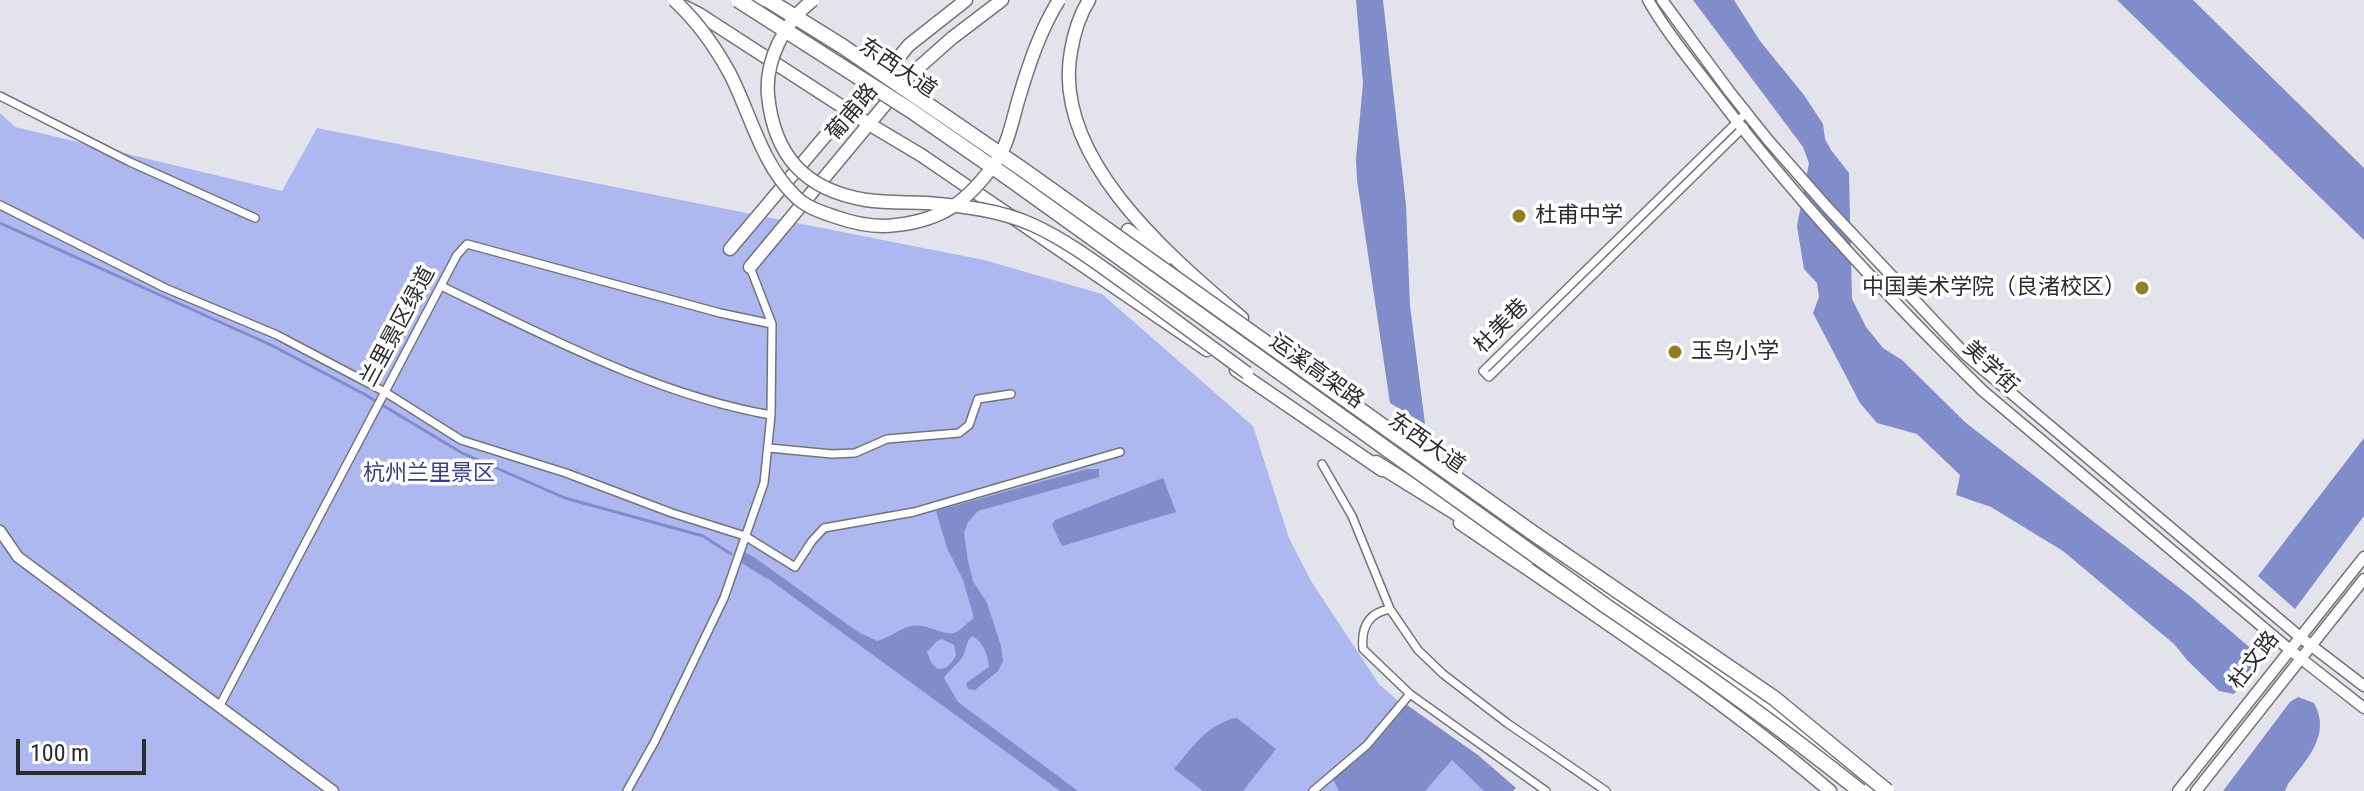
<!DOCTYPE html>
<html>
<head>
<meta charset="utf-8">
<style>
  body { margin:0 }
  #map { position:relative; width:2364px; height:791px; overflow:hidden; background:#e3e4eb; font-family:"Roboto Condensed",sans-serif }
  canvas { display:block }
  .scale { position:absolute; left:16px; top:739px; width:130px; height:36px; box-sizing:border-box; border:4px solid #2b2c2e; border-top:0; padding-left:10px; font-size:24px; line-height:28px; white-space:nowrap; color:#2b2c2e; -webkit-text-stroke:6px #fff; paint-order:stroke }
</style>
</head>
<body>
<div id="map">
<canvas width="2364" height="791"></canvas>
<div class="scale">100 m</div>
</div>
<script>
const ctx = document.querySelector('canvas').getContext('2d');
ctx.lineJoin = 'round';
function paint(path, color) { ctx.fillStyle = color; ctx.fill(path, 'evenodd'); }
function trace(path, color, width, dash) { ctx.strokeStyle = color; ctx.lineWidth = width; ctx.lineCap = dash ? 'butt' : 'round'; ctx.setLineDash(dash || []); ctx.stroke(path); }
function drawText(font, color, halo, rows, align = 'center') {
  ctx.font = font + ' "Roboto Condensed","Noto Sans SC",sans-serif'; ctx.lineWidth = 7; ctx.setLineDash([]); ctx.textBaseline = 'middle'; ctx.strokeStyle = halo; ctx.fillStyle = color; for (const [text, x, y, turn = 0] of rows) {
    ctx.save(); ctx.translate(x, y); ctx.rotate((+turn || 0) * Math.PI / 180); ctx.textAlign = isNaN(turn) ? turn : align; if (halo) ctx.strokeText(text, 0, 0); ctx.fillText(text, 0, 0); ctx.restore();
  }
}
paint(new Path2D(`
  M0,113L15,127L282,191L317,128L984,260L1102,294L1253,426L1289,538L1311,581L1379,684L1500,791H0Z`), '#adb8f0');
paint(new Path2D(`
  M1356,0H1383L1406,205L1410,306L1425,424L1390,403L1357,180L1356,159L1363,83Z
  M1693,0H1734L1760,41L1804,95L1823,124L1825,139L1831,150L1849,173L1852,299L1866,327L1883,348L1902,360L1966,423L2191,597L2255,652L2260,657L2234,694L2219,691L2188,661L2174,644L2063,551L1991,507L1956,495L1960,475L1917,434L1877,423L1860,403L1813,313L1819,297L1817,283L1804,269L1797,226L1809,163L1803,147Z
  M2117,0H2193L2364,168V240Z
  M2364,438V516L2295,609L2258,576Z
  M1087,469H1099V477L978,511L968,522L964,533L968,561L973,581L987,603L1001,646L1003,661L998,671L975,690L968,689L966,683L989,667C987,653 984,643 972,636C965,643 967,648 963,656C958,664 949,670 944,678L958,702L1078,791H1060L741,559L742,551L754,557L858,632L877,641C889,638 901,628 911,626C927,623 944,636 954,633C960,631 968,622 974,618L963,580L947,548L936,511ZM942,639L954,645L956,655C952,663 948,669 938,669L932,664L927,652L937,641Z
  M1163,478L1176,512L1062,546L1052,525L1055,520Z
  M2298,697L2314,703C2332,735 2306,760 2288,784L2285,791H2223L2290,702Z
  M1407,705L1478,755L1516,788L1513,791H1484L1452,760L1425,791H1339L1333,779L1372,747Z
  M1237,718L1276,749L1243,791H1203L1174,769C1192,748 1208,723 1237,718Z`), '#818cca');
trace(new Path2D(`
  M0,223L271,345L364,394L462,453L565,498L703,536L731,554
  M743,562L767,577`), '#818cca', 3);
const street = new Path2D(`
  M0,96L130,162L255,218
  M1744,127L1489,377L1483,371L1746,113
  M0,205L165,288L277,335L385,392L461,440L566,473L672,513L745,536L795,567L812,541L824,528L914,512L1120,452
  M441,286C546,336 656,395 771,415
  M769,448L832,454L855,453L887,439L959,433L969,425L978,399L1011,394
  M1322,464L1352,516L1390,609L1418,650L1443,674L1507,723L1606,791
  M1390,609C1367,613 1361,629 1363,649L1410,694L1546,791
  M219,707L457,255L467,244L720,313L772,324
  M627,791L655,741L724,598L764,483L771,415L772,324L750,267
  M1313,791L1367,745L1410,694`);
const secondary = new Path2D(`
  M1648,0C1667,33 1692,63 1715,93C1796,200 1888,298 1983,391L2290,650L2364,708
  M1662,0L1729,91L1768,140L1826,206L1966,355L2300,637L2364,686
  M0,531L18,557L333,791
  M2178,791L2364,557
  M2196,791L2364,579`);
const primary = new Path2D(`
  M753,0L878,80L1004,167
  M1089,0C1079,16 1074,33 1071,51C1051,158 1170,256 1242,318
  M681,5L699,14L869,124L921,155L1207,350
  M1128,230L1166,259
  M730,249L853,103L867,95L909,45L966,0
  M750,267L908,77L952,38L1002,0
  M1236,370L1382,470
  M1406,454L1678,642L1789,722L1874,791
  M1460,523C1586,609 1714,692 1830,791`);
const highway = new Path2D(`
  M1376,463L1529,558`);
trace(street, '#73747a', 10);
trace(secondary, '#73747a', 13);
trace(primary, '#73747a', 15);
trace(highway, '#73747a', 17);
trace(street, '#fff', 7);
trace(secondary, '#fff', 10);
trace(primary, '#fff', 12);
trace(highway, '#fff', 14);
const primaryBridge = new Path2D(`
  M674,0C697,21 714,45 729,72C750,112 761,163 794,195C805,207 821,212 836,217C856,224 875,228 896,225C943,220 968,201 995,163C1008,145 1012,122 1018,101C1028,67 1040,30 1059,0
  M813,0C785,21 765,60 768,95C774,156 805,190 866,200C886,203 906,202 927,203C963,206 1000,210 1033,225C1068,241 1099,265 1130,287C1169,316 1208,344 1247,373`);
const highwayBridge = new Path2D(`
  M738,0L910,110L1007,177L1606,606C1693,665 1778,725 1860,791
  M768,0L842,46L1022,169L1533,533L1774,698L1887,791`);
trace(primaryBridge, '#73747a', 15, []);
trace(highwayBridge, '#73747a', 17, []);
trace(primaryBridge, '#fff', 12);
trace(highwayBridge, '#fff', 14);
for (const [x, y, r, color] of [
  [1519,216,8,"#917d23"],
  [2142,288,8,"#917d23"],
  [1675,352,8,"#917d23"]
]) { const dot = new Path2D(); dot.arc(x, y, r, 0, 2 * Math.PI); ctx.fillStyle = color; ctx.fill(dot); trace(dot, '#fff', 3); }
drawText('22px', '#2b2c2e', '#fff', [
  ["东西大道",897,69,34],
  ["葡甫路",853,113,-50],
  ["兰里景区绿道",399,327,-62],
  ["杜美巷",1502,327,-45],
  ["美学街",1990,368,43],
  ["运溪高架路",1316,372,36],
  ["东西大道",1426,444,35],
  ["杜文路",2255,661,-52]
]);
drawText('22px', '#2b2c2e', '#fff', [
  ["杜甫中学",1535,216],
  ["中国美术学院（良渚校区）",2126,288,"right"],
  ["玉鸟小学",1691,352]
], 'left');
drawText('22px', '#393f8b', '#fff', [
  ["杭州兰里景区",429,474]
]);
</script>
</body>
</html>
